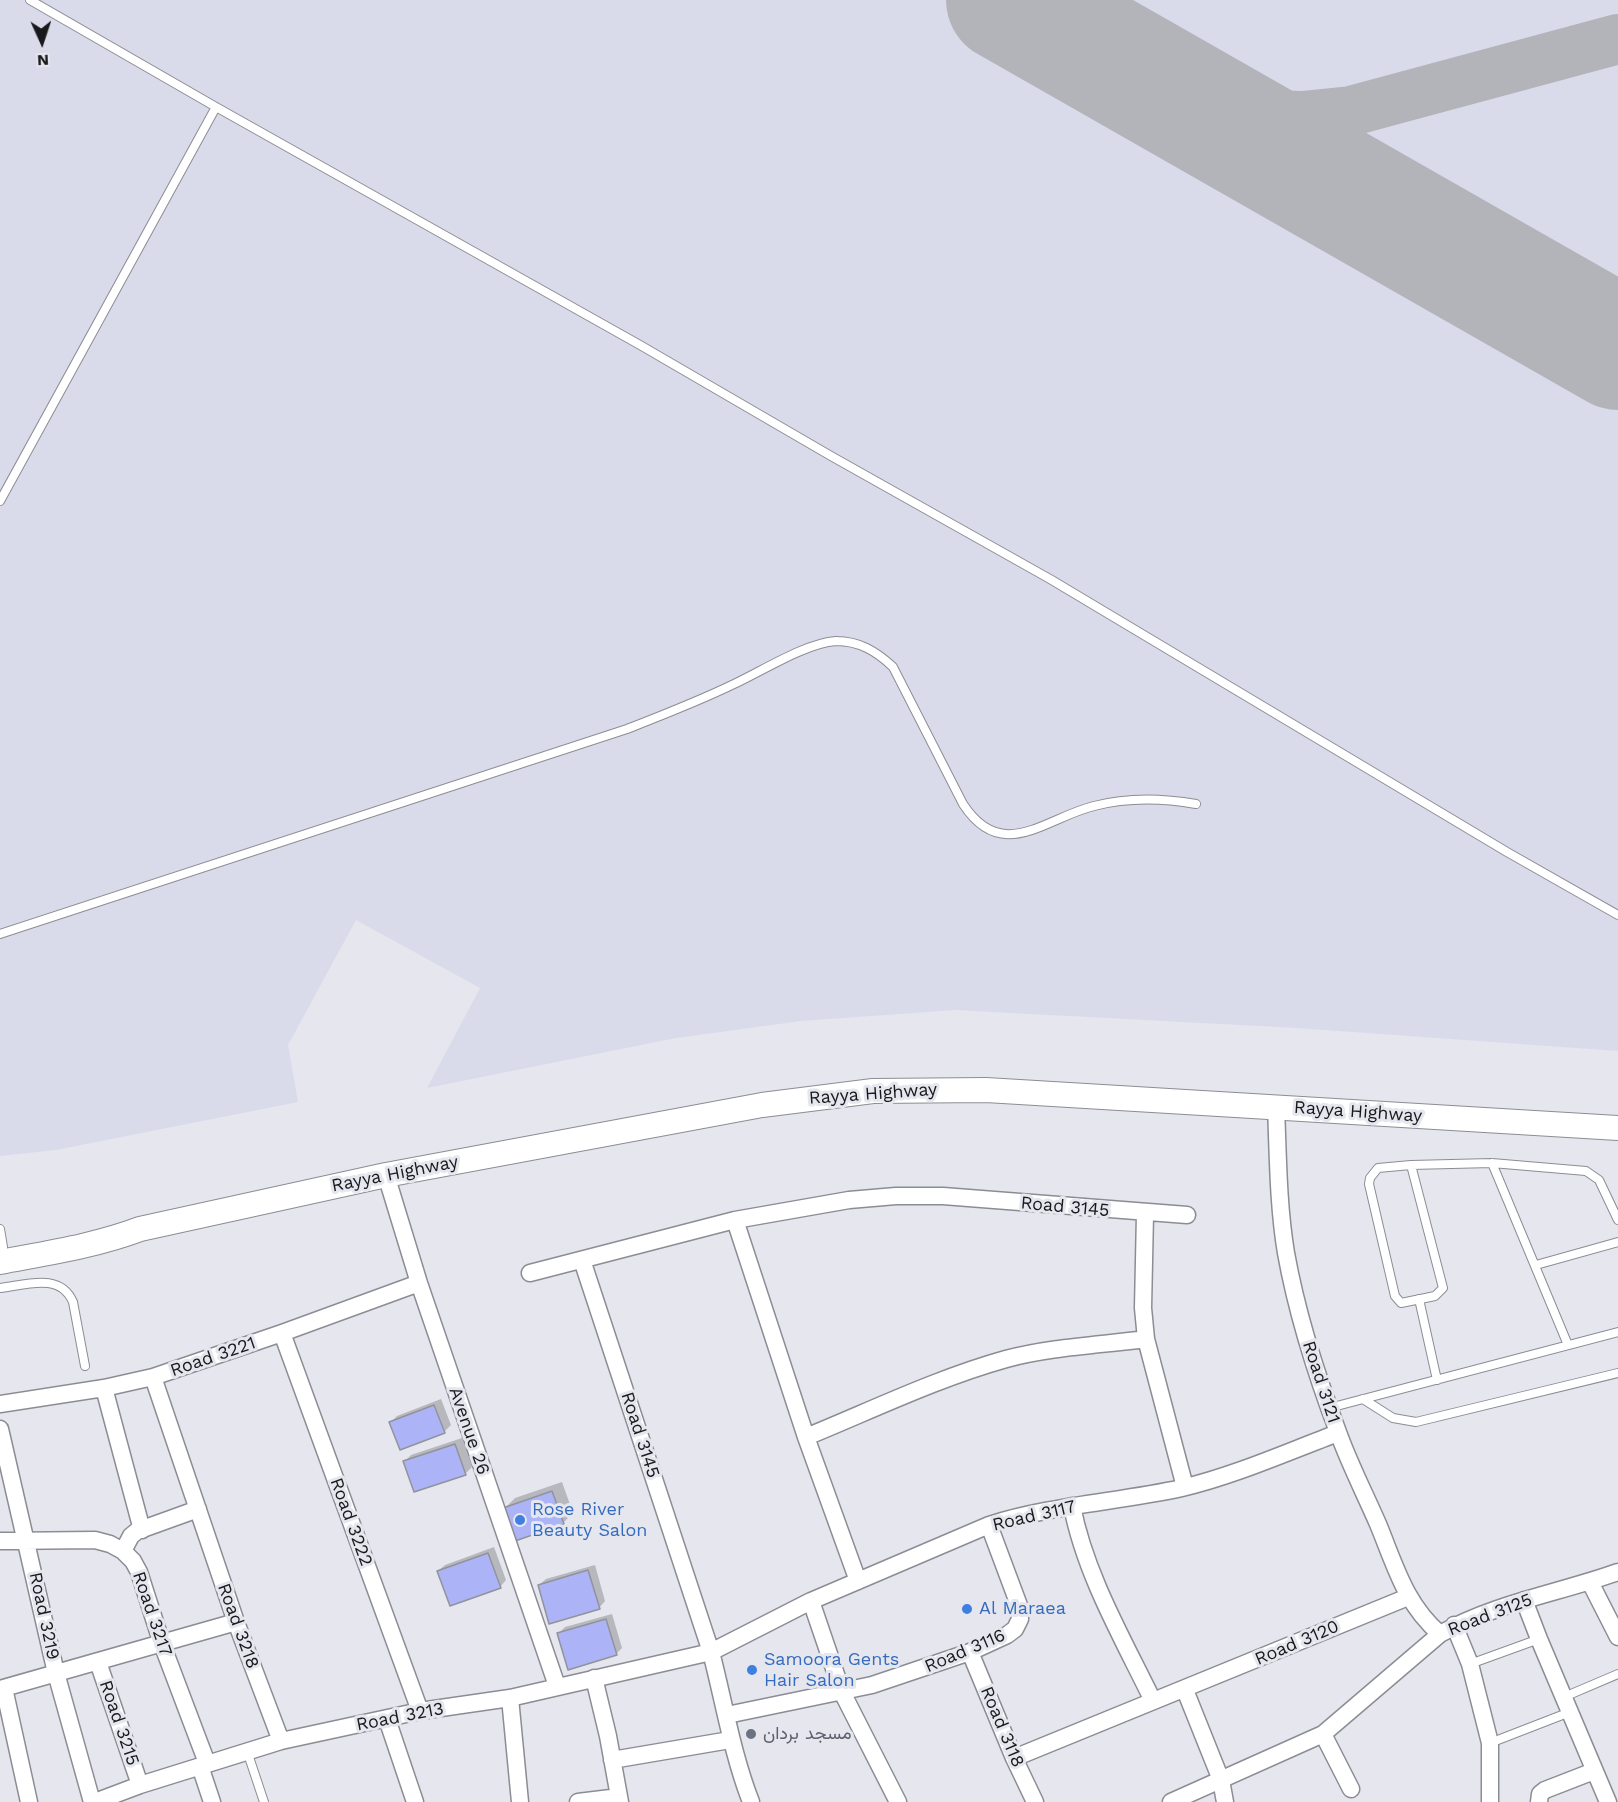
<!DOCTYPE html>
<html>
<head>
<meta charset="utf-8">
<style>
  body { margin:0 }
  #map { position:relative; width:1618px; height:1802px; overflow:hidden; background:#e5e6ee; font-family:"Work Sans",sans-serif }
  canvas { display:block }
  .north { position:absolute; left:12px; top:12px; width:60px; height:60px; -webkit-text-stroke:4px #e5e6ee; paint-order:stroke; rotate:177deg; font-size:16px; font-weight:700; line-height:24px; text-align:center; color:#18191b }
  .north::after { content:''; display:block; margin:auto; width:21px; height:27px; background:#18191b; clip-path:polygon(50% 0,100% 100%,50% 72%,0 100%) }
</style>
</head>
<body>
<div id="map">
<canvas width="1618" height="1802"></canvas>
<div class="north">N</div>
</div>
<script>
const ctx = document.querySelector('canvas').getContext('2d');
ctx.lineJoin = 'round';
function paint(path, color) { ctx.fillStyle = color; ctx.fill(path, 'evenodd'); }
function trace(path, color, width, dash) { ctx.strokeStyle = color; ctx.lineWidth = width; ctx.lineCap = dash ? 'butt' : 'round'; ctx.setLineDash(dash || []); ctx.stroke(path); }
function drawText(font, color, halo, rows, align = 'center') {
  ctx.font = font + ' "Work Sans",Vazirmatn,sans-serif'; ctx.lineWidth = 6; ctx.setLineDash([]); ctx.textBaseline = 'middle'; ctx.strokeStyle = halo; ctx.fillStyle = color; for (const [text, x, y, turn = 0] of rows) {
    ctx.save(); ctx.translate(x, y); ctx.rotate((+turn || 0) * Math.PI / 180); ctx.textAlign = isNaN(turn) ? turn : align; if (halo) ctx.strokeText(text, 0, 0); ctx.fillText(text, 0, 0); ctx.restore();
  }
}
paint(new Path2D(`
  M0,0H1618V1051L1297,1028L955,1010L801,1021L676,1038L427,1088L480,988L356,920L288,1045L298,1102L56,1150L0,1156Z`), '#d9dbea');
paint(new Path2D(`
  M441,1399L451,1425L444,1432L391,1422L397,1416Z
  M462,1438L472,1467L465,1474L405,1461L411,1455Z
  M562,1482L573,1513L563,1523L505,1508L515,1498Z
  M494,1547L506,1580L500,1587L438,1571L445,1565Z
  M595,1565L605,1601L599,1608L539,1585L546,1579Z
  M612,1614L622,1648L616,1654L559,1633L565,1627Z`), '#0003');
trace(new Path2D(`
  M1170,92L1223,108L1263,115L1302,116L1351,111L1618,39`), '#b3b4ba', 50);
trace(new Path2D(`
  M1008,0L1618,348`), '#b3b4ba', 124);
const building = new Path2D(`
  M434,1405L445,1433L400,1450L389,1422Z
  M455,1444L466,1475L414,1492L403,1461Z
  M552,1491L564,1524L515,1541L503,1508Z
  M488,1553L501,1588L450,1606L437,1571Z
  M588,1570L600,1609L549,1624L538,1585Z
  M606,1619L617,1655L568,1670L557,1633Z`);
paint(building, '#acb3f6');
trace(building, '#92939a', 1.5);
const lane = new Path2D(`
  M30,0L216,107L640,345L831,456L1050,579L1507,852L1618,915
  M0,501L216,107
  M0,934L627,729C663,715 699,701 734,684C762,671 806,643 836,641C859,641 876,651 893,667L963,804C1002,864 1045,818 1094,806C1128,797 1162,798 1196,804
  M1492,1163L1568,1345
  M1411,1165L1443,1288L1435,1296L1401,1303L1395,1296L1369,1184L1370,1178L1378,1168Z
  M1411,1165L1492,1163L1586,1171L1599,1180L1618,1220
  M0,1229L3,1247
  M1536,1265L1618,1242
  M0,1288C26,1285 60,1272 73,1302L85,1366
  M1419,1299L1437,1380
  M1363,1399L1393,1418L1416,1422L1618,1373
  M1329,1408L1618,1332
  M1470,1664L1539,1639
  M1564,1697L1618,1674
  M1490,1743L1570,1712
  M247,1751L264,1802`);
const street = new Path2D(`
  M1276,1107C1278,1155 1278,1205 1286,1253C1297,1314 1316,1374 1338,1432C1349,1463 1365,1494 1378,1524C1395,1565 1405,1604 1440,1634
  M386,1175L419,1283L557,1686
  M1145,1214L1143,1308L1146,1339L1185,1487
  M735,1220L806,1437L858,1581
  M582,1260L711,1652C724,1702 732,1753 751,1802
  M530,1273L735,1220L849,1200L896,1196H943L1187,1215
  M282,1333L420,1711
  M153,1377L236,1622L281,1741
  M104,1388L142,1530
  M0,1404L104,1388L153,1377L282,1333L419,1283
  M0,1429L56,1673L92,1802
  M806,1437C872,1410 938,1378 1006,1359C1051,1347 1100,1345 1146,1339
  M1072,1506C1085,1574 1123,1639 1153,1701
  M0,1541L95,1540L110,1544L123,1551L133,1561L139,1572L162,1644L207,1763
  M123,1551L131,1536L137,1531L198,1509
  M1590,1582L1618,1637
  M1524,1600L1539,1639L1608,1802
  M811,1601L842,1692L898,1802
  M1454,1625L1470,1664L1490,1743V1802
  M970,1652L1014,1758L1035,1802
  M98,1662L140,1785
  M594,1678L608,1736L620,1802
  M4,1688L29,1802
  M0,1689L236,1622
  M1185,1690L1221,1780L1225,1802
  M510,1698L520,1802
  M727,1715L872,1685L970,1652L1007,1635L1015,1629L1020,1619V1608L989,1525
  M387,1719L415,1802
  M1323,1734L1351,1789
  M1014,1758L1408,1597
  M612,1760L730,1740
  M200,1766L212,1802
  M95,1802L140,1785L281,1741L420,1711L510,1698L711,1652L811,1601L989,1525C1052,1505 1118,1502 1182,1488C1236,1475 1287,1452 1338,1433
  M578,1802L619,1797
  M1171,1802L1323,1734L1440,1634C1495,1603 1559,1593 1618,1572
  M1539,1802L1540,1794L1545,1790L1594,1771`);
const secondary = new Path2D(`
  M0,1262C47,1253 95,1246 140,1229L386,1175L762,1105L873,1091L986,1090L1618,1128`);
trace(lane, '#8c8d94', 10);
trace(street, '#8c8d94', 19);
trace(secondary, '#8c8d94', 26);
trace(lane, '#fff', 8);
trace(street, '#fff', 16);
trace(secondary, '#fff', 24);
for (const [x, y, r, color] of [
  [520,1520,6,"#3f7fe0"],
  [967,1609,6,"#3f7fe0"],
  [752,1670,6,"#3f7fe0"],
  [751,1734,6,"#6b7280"]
]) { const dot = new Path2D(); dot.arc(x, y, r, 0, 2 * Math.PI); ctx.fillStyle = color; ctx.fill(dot); trace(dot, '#e5e6ee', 2); }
drawText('18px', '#18191b', '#e5e6ee', [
  ["Rayya Highway",873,1094,-4],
  ["Rayya Highway",1358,1112,4],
  ["Rayya Highway",395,1174,-11],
  ["Road 3145",1065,1207,5],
  ["Road 3221",213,1357,-19],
  ["Road 3121",1321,1382,72],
  ["Avenue 26",469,1431,71],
  ["Road 3145",640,1435,72],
  ["Road 3117",1034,1516,-13],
  ["Road 3222",351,1522,70],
  ["Road 3217",152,1614,71],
  ["Road 3125",1490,1615,-21],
  ["Road 3219",44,1616,78],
  ["Road 3218",238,1626,70],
  ["Road 3120",1297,1643,-23],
  ["Road 3116",965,1651,-23],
  ["Road 3213",400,1717,-11],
  ["Road 3215",119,1723,71],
  ["Road 3118",1002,1727,67]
]);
drawText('18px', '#366cbe', '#e5e6ee', [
  ["Rose River",532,1510],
  ["Beauty Salon",532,1531],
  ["Al Maraea",979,1609],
  ["Samoora Gents",764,1660],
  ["Hair Salon",764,1681]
], 'left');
drawText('18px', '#5b616d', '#e5e6ee', [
  ["مسجد بردان",763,1734]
], 'left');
</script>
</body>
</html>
